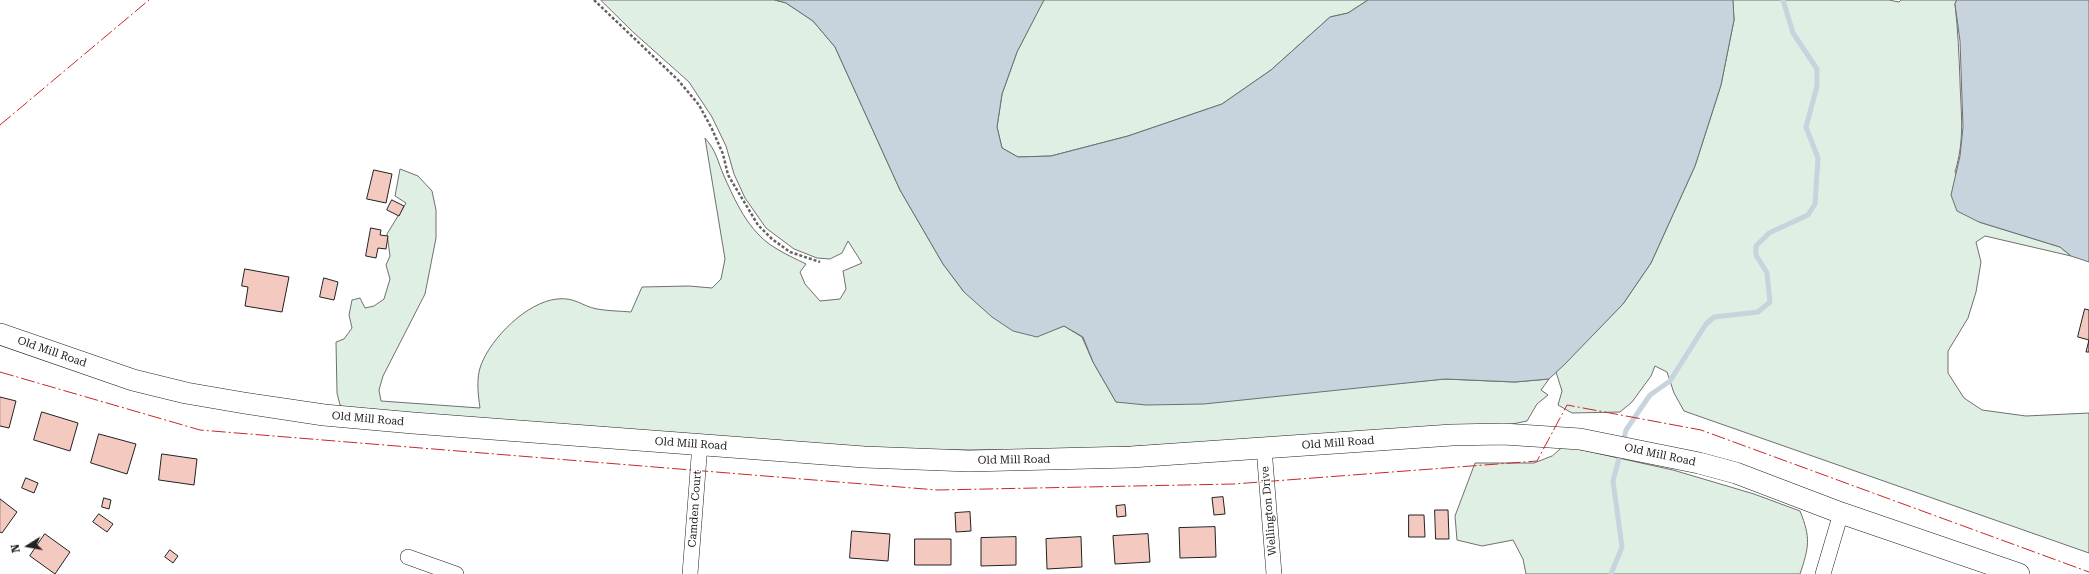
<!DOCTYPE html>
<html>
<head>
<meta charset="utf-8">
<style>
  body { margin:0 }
  #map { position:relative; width:2089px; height:574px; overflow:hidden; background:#fff; font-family:"Roboto Serif",serif }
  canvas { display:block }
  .north { position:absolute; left:8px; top:526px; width:40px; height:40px; -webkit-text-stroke:3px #fff; paint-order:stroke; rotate:259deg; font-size:11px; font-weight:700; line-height:16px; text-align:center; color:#222 }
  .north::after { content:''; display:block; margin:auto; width:14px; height:18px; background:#222; clip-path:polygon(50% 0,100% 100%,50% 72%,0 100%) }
</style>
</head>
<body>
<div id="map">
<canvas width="2089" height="574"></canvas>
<div class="north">N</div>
</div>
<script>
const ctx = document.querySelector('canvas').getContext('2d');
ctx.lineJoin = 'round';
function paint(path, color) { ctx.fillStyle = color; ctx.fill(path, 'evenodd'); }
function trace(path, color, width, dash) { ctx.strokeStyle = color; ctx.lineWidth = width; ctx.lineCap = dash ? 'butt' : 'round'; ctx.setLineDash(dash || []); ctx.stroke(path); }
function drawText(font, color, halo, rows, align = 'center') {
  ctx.font = font + ' "Roboto Serif",serif'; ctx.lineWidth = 3; ctx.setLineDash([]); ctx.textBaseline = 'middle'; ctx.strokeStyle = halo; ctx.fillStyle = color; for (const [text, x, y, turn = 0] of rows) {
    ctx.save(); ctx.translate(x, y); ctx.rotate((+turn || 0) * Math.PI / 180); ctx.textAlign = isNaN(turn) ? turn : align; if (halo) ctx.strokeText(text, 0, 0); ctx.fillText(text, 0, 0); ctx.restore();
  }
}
const green = new Path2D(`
  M601,0H775L786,3L813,21L835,47L900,190L943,264L964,292L1037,336L1064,326L1082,337L1093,362L1116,402L1379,385L1445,379L1515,382L1549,379L1541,390L1548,395L1537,404L1527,421L1503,426L1070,450H896L346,409L340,405L337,393L336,342L344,339L352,328L349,315L352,300L360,298L365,308L374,306L384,299L390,279L386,265L390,256L387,234L406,203L395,196L400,169L418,176L432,191L436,210V238L425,294L383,376L379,390L381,401L480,408C478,394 476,378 481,365C491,338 527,302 557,299C576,297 581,306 597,309C608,311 620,311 631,312L642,287L689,286L712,288L721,279L725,259L705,138C717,152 717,160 724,176C733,196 743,219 759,235C771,248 790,256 806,264L800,272L805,284L820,301L840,299L846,289L843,271L862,263L848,241L842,253L830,259L817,258L794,249L766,228L745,198L734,174L726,146L712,117L689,82L633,32Z
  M1044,0H1368L1348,13L1330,17L1271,70L1222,104L1128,136L1051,156L1018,157L1002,148L997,127L1002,94L1017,52Z
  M1733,0H1889L1899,2L1901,0H1957L1955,4C1958,30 1959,55 1960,81C1961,115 1965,139 1955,172L1979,222L2060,247L2071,256L1985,236L1976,242L1981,262L1976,292L1968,318L1948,351V373L1964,398L1982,410L2026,416L2089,413V553L1684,411L1674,393L1667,372L1655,366L1651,376L1632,402L1620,412L1572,413L1558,405L1562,391L1556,372L1623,304L1651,263L1695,166L1721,85L1734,20Z
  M1564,446L1673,470L1754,494L1800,511C1811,538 1809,547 1800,574H1526L1523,559L1513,540L1482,546L1457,540L1455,516L1475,463H1534L1552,456Z`);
paint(green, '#e0efe3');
trace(green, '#6f6f6f', 1);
const water = new Path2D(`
  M775,0H1044L1017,52L1002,94L997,127L1002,148L1018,157L1051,156L1128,136L1222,104L1271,70L1330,17L1348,13L1368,0H1733L1734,20L1721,85L1695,166L1651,263L1623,304L1565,364L1549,379L1515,382L1445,379L1204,404L1146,405L1116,402L1093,362L1083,337L1064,326L1037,337L1013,331L992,317L964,292L943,264L900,190L835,47L813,21L786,3Z
  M1957,0H2089V262L2071,256L2060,247L1979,222L1957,211L1951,195L1960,156L1963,127L1960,41L1955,4Z`);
paint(water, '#c7d3dd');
trace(water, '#6f6f6f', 1);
trace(new Path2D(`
  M1623,443L1626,430L1650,395L1670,381L1706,324L1714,317L1758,312L1770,302L1767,273L1756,255V246L1769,233L1808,215L1815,204L1818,158L1806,127L1817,86V69L1793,33L1783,0
  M1611,574L1622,547L1613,481L1621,451`), '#c7d3dd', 5);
const building = new Path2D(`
  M374,170L392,174L386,203L367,199Z
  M392,200L404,206L399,216L387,210Z
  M371,228L381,230L380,235L388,236L386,249L378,248L376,258L366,256Z
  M245,269L289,277L282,312L245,306L248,287L242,286Z
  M324,278L338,282L334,300L320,297Z
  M2085,309L2089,310V352H2086L2089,340L2078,337Z
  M0,397L16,401L9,428L0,426Z
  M42,412L78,423L70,451L34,440Z
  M99,434L136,444L127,474L91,463Z
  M162,454L197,459L194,485L159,480Z
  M26,478L38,483L34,493L22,488Z
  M1223,497L1225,514L1214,515L1212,498Z
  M104,498L111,500L109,509L102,507Z
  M0,499L17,512L2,533L0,532Z
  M1125,505L1126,516L1117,517L1116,506Z
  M1435,510H1448L1449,539H1436Z
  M970,512L971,531L956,532L955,513Z
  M99,514L113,524L107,532L93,522Z
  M1409,515H1424L1425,537H1409Z
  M1215,527L1216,557L1180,558L1179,528Z
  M852,531L890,534L888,561L850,558Z
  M45,534L70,552L55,574L30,556Z
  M1148,534L1150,562L1115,564L1113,536Z
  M1016,537V565L981,566V538Z
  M1081,537L1082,567L1047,569L1046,539Z
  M915,539H951V565H915Z
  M170,550L178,556L173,563L165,557Z`);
paint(building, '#f3c9c0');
trace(building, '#222', 1);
const street = new Path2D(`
  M1264,448L1274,574
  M408,557L456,574
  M690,574L700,444
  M1823,574L1841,513`);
const secondary = new Path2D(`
  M0,334L133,380L186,393L244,403L324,415L413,423L864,457L969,461L1131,457L1452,435L1503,434L1580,439L1699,463L1736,473L1841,513L2019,574`);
trace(street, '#222', 16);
trace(secondary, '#222', 22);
trace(new Path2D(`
  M594,0L678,80L699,105L712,129L723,154L728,175L758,225L772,239L790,252L820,262`), '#646464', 2.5, [3, 2]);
trace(street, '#fff', 15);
trace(secondary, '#fff', 21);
trace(new Path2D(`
  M0,125L149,0
  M0,372L200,430L937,490L1234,484L1537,461L1567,405L1701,430L2089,572`), '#c62828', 1, [14, 3, 2, 3]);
drawText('11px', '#222', '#fff', [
  ["Old Mill Road",52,352,19],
  ["Old Mill Road",368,419,5],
  ["Old Mill Road",1338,443,-4],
  ["Old Mill Road",691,444,4],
  ["Old Mill Road",1660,455,12],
  ["Old Mill Road",1014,460,-1],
  ["Camden Court",695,509,-86],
  ["Wellington Drive",1269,511,-95]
]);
</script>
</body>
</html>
